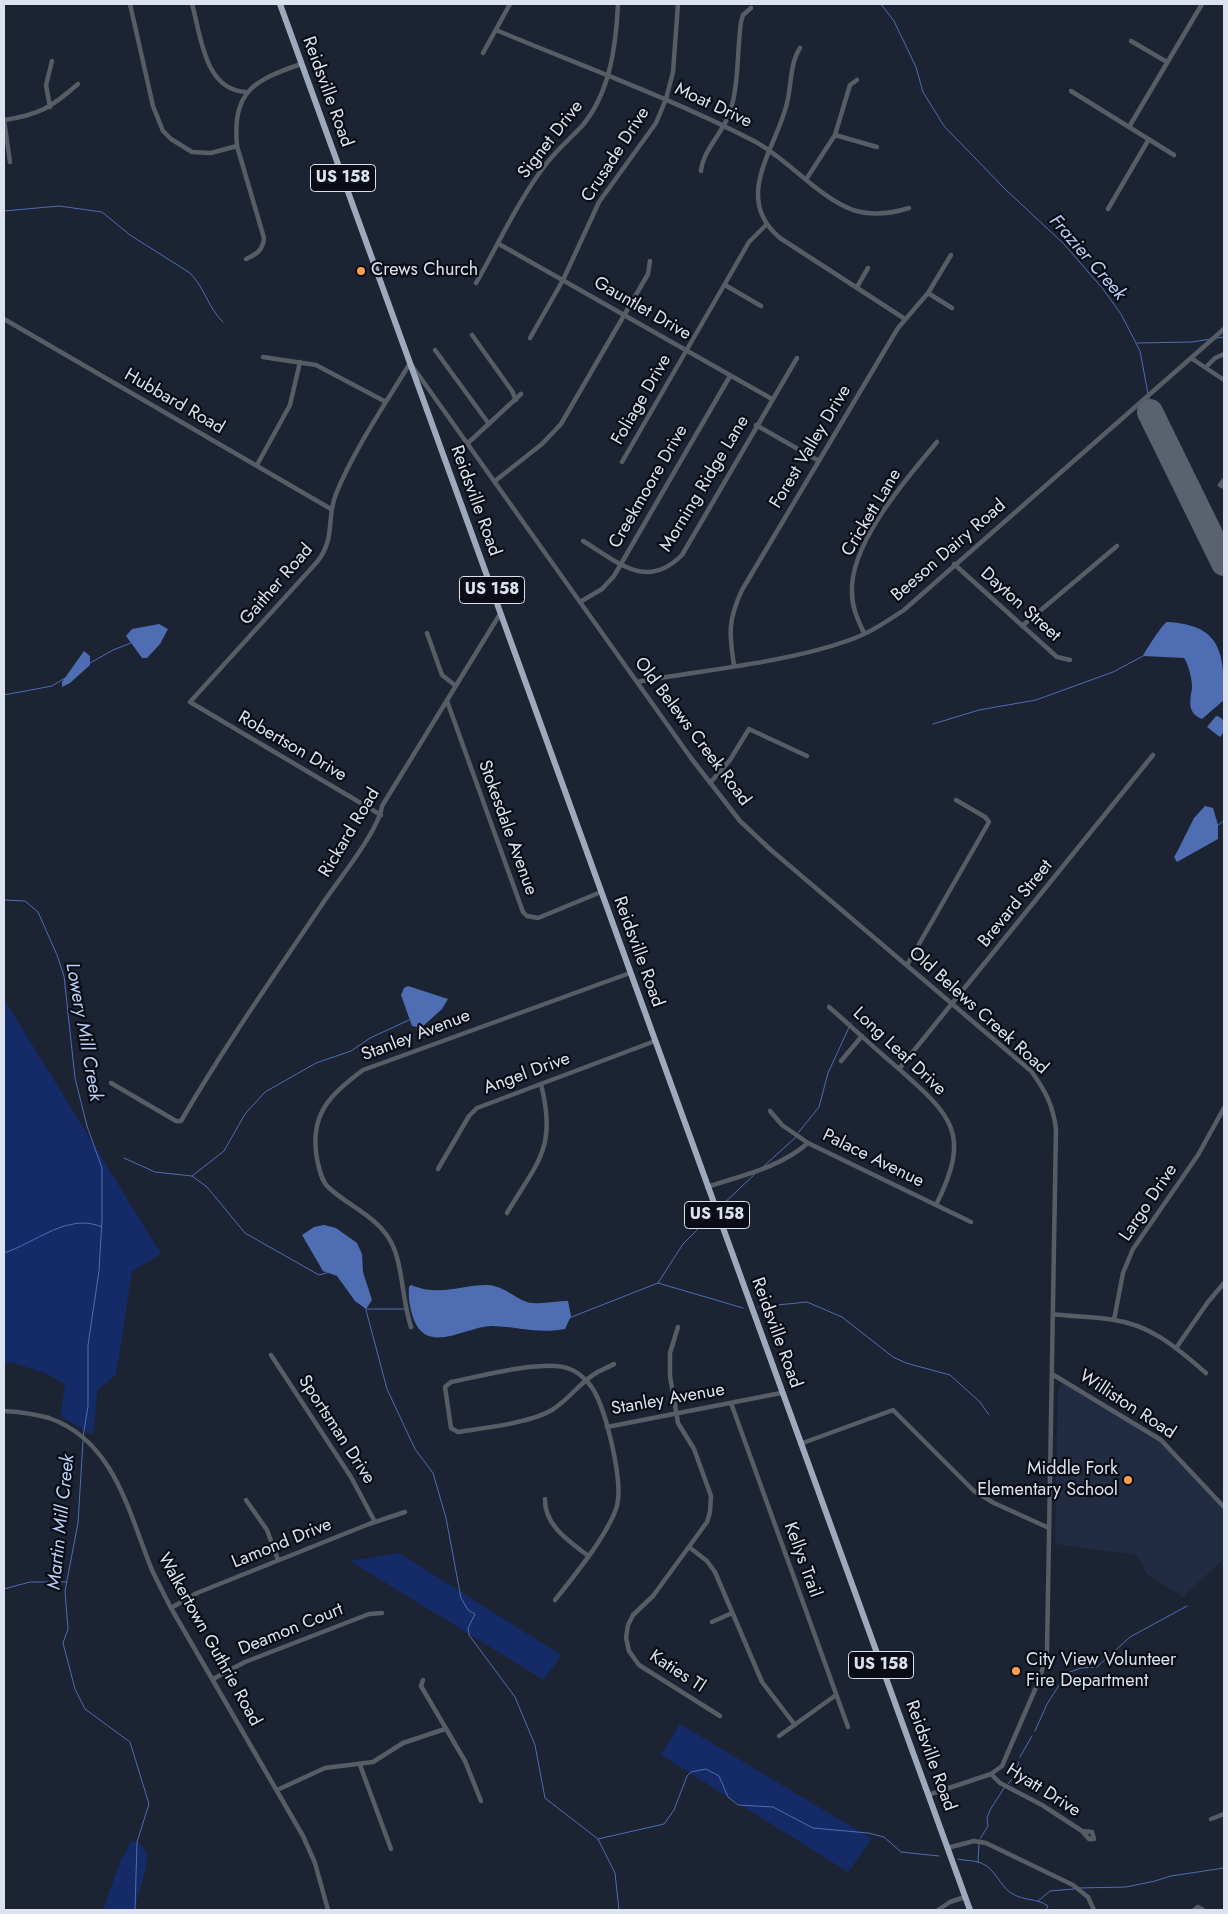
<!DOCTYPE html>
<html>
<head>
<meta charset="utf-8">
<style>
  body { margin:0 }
  #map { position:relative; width:1228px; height:1914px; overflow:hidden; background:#1c2434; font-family:Jost,sans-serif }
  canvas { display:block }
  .frame { position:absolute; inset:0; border:5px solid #dde3ee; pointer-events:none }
</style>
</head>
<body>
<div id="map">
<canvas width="1228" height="1914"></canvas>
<div class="frame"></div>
</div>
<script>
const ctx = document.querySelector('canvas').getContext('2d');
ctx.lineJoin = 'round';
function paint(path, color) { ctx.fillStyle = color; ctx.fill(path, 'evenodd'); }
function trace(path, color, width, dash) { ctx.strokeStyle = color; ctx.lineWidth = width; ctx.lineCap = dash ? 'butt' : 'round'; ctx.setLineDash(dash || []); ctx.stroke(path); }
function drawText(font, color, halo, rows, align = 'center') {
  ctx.font = font + ' Jost,sans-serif'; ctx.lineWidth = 4.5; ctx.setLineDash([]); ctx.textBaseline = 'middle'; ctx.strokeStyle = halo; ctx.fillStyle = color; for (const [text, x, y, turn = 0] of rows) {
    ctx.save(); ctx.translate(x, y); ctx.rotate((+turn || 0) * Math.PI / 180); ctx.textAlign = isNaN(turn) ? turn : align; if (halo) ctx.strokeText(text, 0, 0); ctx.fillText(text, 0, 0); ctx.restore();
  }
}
paint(new Path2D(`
  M1062,1384H1068L1150,1433L1175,1455L1224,1506V1559L1183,1597L1147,1574L1136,1555L1055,1544L1058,1389Z`), '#212b41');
paint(new Path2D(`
  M4,999L161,1254L132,1271L116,1375L98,1389L93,1435L61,1416L65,1384L45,1373L10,1362L4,1365Z
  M399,1553L561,1655L544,1680L350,1561Z
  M680,1724L872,1839L848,1872L661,1755Z
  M131,1841C163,1846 136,1889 136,1910H103L120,1862Z`), '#142b67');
paint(new Path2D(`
  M1167,622C1222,625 1224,653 1224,700L1202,719C1187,713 1190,701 1192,688C1193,682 1188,663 1184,658L1143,656C1144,653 1163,623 1167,622Z
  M159,624L168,629L160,644L147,658H142L126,636L132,629Z
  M84,651L90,656V665L70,683L62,687V682Z
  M1216,716C1226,717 1227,730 1220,737L1207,727Z
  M1205,806L1213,808L1218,825V839L1177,862L1174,857L1177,852L1194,818Z
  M408,986L448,999L442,1009L421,1028L412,1026L401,995L404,988Z
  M324,1225L336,1228L357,1243L362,1254L363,1272L372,1300L366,1309L355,1301L337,1276L323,1271L302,1235L314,1227Z
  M411,1285C441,1297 458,1285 487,1285C507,1286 517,1302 533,1303C544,1304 557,1301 568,1301L571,1316L565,1329C541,1334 518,1327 493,1326C468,1325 428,1356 414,1320C410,1309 408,1298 409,1287Z`), '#4e6db2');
trace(new Path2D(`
  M881,4L894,21L916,67L923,92L944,126L1005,189L1064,244L1103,289L1121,314L1140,351L1148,394
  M4,211L59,206L102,212L130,235L190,273C205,288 208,308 223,322
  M1217,338L1224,337
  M1137,343L1192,342L1211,339
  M1149,397L1156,433L1200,503L1216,534L1224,558
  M90,663L113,650L131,643
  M4,695L52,686L65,678
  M933,724L979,710L1036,700L1113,672L1145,655
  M1218,825L1224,821
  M4,900L25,901L38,912L57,955L64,976L75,1078L87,1126L102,1168V1219L99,1271L88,1345V1406L83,1437
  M798,1133L819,1107L828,1073L851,1023
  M124,1158L155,1172L192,1176L207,1187L245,1233L319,1275L330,1272
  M764,1166L796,1137
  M192,1176L224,1151L245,1114L265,1092L316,1063L351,1051L370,1038L409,1020
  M719,1208L756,1173
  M4,1253C35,1243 69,1212 102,1227
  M658,1283L683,1244L714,1213
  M758,1307L807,1302L842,1317L893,1357L906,1363L950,1375L980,1402L989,1415
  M366,1309H405
  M366,1310L387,1389L415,1449L433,1473L446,1518L461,1598L468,1610L475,1614L468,1628L469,1635L515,1697L535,1745L545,1798L598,1839L615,1873L619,1910
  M569,1318L658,1283L743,1308
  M83,1441L78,1523L65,1591L68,1629L63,1643L75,1689L85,1709L130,1742L149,1804L137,1842L135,1910
  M4,1589L30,1582H67
  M1035,1731L1047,1704L1067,1673L1081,1668L1097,1667L1130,1637L1187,1606
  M1020,1757L1032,1736
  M1016,1771L1019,1762
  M1008,1784L1015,1775
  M598,1839L664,1824L674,1810L687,1776L691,1772L706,1769L719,1776L728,1797L738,1805L773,1807L813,1828L868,1833L884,1837L901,1852L939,1856
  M980,1839L988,1826L987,1818L990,1810L1004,1788
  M958,1859C965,1861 974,1860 981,1863C996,1869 999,1885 1011,1893C1023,1901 1037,1898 1048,1906L1046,1910
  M978,1862L979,1844
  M1080,1888L1126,1887L1155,1881L1171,1876L1224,1868
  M1038,1901L1050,1891L1074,1889`), '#4e6db2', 1);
trace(new Path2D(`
  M1150,412L1224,563`), '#5a6270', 26);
trace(new Path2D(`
  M130,4L153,106L163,131L171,139L192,152L211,153L237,146
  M192,4C201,35 204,90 246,92
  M496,30C582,66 671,98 754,141C788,159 818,197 853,210C872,216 890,214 909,208
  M1131,41L1167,62
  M800,48C789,65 792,87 786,107C774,151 733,199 780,238L905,319
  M483,53L510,4
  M1071,91L1174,155
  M50,107L46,85L52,61
  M4,120C39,115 52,107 78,84
  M4,120L10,162
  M1129,127L1202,4
  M835,135L877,147
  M701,171C703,150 723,133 730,112C739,84 737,51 741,22L743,15L751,8
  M807,178L835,135L850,85L857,80
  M1108,209L1149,139
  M499,244L772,399
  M246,259C257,254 263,250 264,238L237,146C232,90 255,80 301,64
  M476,283C498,245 517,203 543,168C554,152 569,140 582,126C610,93 616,46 618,4
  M725,285L761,306
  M857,287L868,268
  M928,293L952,308
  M4,319L331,509
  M472,335L512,391L516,400
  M530,338L563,280L599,202L656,123L666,99L673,72L678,4
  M435,350L489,424
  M263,357L316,365L386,402
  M1191,358L1224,380
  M1206,367L1215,358L1224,354
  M756,425L819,461
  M468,443L521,394
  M622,462L749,242L767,224
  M257,465L290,405L300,362
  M1224,480L1220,485L1224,487
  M495,481L542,444L561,424L648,274L650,261
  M583,541C618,562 646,591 682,555L797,358
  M954,564L1057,657L1070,660
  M580,602L602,589L614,576L730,376
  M1022,626L1117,546
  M427,633L442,675L456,686
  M864,633C858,620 852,608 852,593C849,544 907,478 937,442
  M734,665C729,633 728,620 742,590L898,328L928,293L951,255
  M637,682C703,670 784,663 847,641C868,634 886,622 904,610L1224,329
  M447,701L523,912L527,916L538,918L601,892
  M710,783L730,760L749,729L807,756
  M381,815L190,702L317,562C336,538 326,519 336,494C353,451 386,403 410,363L691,758L740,821L771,850L1031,1071C1045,1090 1053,1105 1056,1129L1047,1651L1040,1678L1002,1766L991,1774L928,1795
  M907,965L989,822L985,817L956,800
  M829,1007C852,1027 874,1048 898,1068C952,1116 972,1133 936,1205
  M841,1061L862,1036
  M899,1069L1153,755
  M111,1083L176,1121H181C225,1045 276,973 325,900C340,878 379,830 382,806L500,614
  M770,1111L782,1125L808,1143L971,1222
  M438,1169L469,1116L477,1108L655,1041
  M707,1187C743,1175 779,1168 808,1143
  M507,1213C538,1161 557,1148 541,1084
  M1053,1314C1073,1317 1094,1316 1114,1320C1152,1325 1179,1350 1206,1373
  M1114,1320L1123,1273L1133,1249L1198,1155L1224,1108
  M411,1327C402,1301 403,1264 391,1242C377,1216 348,1206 328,1187C321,1180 319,1168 317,1159C309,1114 330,1095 363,1070L630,973
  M678,1327L670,1353V1376L678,1423L694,1449L711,1496L710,1512L707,1522L653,1596L633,1615L628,1625L626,1638L629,1651L639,1665L720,1716
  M1176,1348L1208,1302L1224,1283
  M271,1355L351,1477L375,1522
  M1052,1374L1161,1440L1224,1507
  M731,1403L848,1727
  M4,1411C19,1412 35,1414 49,1418C115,1441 129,1514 152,1570C158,1583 165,1596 171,1608L303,1836L315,1863L328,1910
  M607,1427L781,1393
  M800,1444L893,1410L974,1491L994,1503L1049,1528
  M545,1499C544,1525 569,1541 587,1555
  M246,1500L267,1530L278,1560
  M689,1547L707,1561L715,1572L762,1682L795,1725
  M555,1600C574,1576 606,1537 616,1509C625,1485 606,1411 593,1389C588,1381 578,1372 570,1369C546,1358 479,1377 451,1382L445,1387L451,1428L458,1432C484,1428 530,1423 552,1410C568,1400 579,1384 593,1375C600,1370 607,1368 614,1364
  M171,1608L197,1593L369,1524L405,1512
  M712,1622L732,1613
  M213,1679L245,1662L369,1614L382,1613
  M423,1680L421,1686L465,1761L481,1801
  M779,1736L836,1695
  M360,1765L391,1849
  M991,1774L1000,1783L1042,1805L1082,1831L1089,1839H1094L1092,1832L1082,1831
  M277,1790L325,1768L373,1762L403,1743L445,1729
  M1211,1819L1224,1814
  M947,1848L974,1841L986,1843L1073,1885L1088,1897L1094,1910
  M938,1910L950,1902L965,1897
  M1194,1910L1198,1907L1203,1910`), '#585c64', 4.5);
trace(new Path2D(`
  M280,4L970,1910`), '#9fa9be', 6);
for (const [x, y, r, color] of [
  [361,271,5,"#fb9e52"],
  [1128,1480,5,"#fb9e52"],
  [1016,1671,5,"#fb9e52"]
]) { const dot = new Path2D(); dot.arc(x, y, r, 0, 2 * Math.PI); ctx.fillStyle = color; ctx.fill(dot); trace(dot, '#0a0d15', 2); }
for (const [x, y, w] of [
  [343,178,65],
  [492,590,65],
  [717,1215,65],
  [881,1665,65]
]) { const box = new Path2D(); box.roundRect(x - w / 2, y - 13.5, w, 27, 4); ctx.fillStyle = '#0a0d15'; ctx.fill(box); trace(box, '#dde3ee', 1); }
drawText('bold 16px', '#dde3ee', null, [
  ["US 158",343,178],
  ["US 158",492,590],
  ["US 158",717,1215],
  ["US 158",881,1665]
]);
drawText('18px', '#dde3ee', '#0a0d15', [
  ["Reidsville Road",327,92,70],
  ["Moat Drive",713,106,25],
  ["Signet Drive",551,140,-52],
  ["Crusade Drive",616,155,-57],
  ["Gauntlet Drive",642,309,30],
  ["Foliage Drive",642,400,-60],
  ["Hubbard Road",174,402,30],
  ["Forest Valley Drive",811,447,-59],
  ["Morning Ridge Lane",705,484,-59],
  ["Creekmoore Drive",649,487,-60],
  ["Reidsville Road",475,501,70],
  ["Crickett Lane",872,513,-59],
  ["Beeson Dairy Road",949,551,-41],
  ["Gaither Road",277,585,-49],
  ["Dayton Street",1020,605,42],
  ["Old Belews Creek Road",692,732,53],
  ["Robertson Drive",292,747,30],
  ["Stokesdale Avenue",507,828,70],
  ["Rickard Road",350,833,-59],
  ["Brevard Street",1016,904,-51],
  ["Reidsville Road",638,952,70],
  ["Old Belews Creek Road",978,1011,42],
  ["Stanley Avenue",416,1036,-21],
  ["Long Leaf Drive",899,1052,43],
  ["Angel Drive",527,1074,-20],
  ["Palace Avenue",873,1159,26],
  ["Largo Drive",1149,1203,-56],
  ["Reidsville Road",776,1333,70],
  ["Stanley Avenue",668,1400,-10],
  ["Williston Road",1127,1405,33],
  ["Sportsman Drive",336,1430,57],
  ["Lamond Drive",282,1544,-22],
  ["Kellys Trail",802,1560,70],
  ["Deamon Court",291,1630,-22],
  ["Walkertown Guthrie Road",209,1640,61],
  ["Katies Tl",677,1672,33],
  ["Reidsville Road",930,1756,70],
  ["Hyatt Drive",1043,1791,32]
]);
drawText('18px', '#dde3ee', '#0a0d15', [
  ["Crews Church",371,271],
  ["Middle Fork",1118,1470,"right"],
  ["Elementary School",1118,1491,"right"],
  ["City View Volunteer",1026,1661],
  ["Fire Department",1026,1682]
], 'left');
drawText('italic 19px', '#bccff5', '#0a0d15', [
  ["Frazier Creek",1087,258,49],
  ["Lowery Mill Creek",83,1032,80],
  ["Martin Mill Creek",62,1522,-84]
]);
</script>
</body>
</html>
